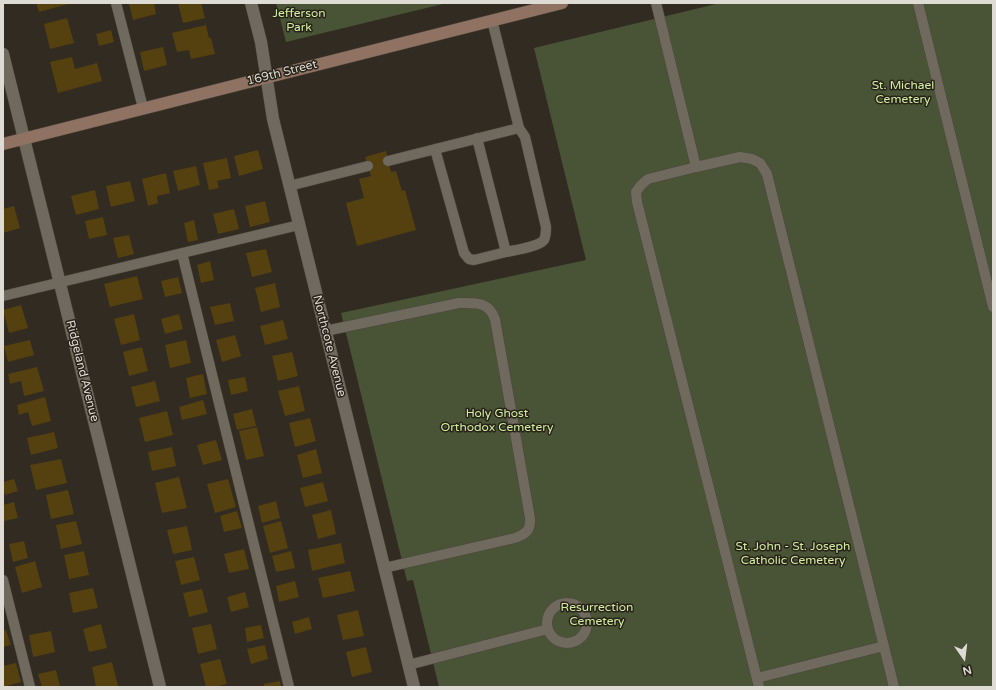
<!DOCTYPE html>
<html>
<head>
<meta charset="utf-8">
<style>
  body { margin:0 }
  #map { position:relative; width:996px; height:690px; overflow:hidden; background:#312b21; font-family:"Varela Round",sans-serif }
  canvas { display:block }
  .frame { position:absolute; inset:0; border:4px solid #dedad4; pointer-events:none }
  .north { position:absolute; left:944px; top:638px; width:40px; height:40px; -webkit-text-stroke:3px #272217; paint-order:stroke; rotate:166deg; font-size:11px; font-weight:700; line-height:16px; text-align:center; color:#dedad4 }
  .north::after { content:''; display:block; margin:auto; width:14px; height:18px; background:#dedad4; clip-path:polygon(50% 0,100% 100%,50% 72%,0 100%) }
</style>
</head>
<body>
<div id="map">
<canvas width="996" height="690"></canvas>
<div class="frame"></div>
<div class="north">N</div>
</div>
<script>
const ctx = document.querySelector('canvas').getContext('2d');
ctx.lineJoin = 'round';
function paint(path, color) { ctx.fillStyle = color; ctx.fill(path, 'evenodd'); }
function trace(path, color, width, dash) { ctx.strokeStyle = color; ctx.lineWidth = width; ctx.lineCap = dash ? 'butt' : 'round'; ctx.setLineDash(dash || []); ctx.stroke(path); }
function drawText(font, color, halo, rows, align = 'center') {
  ctx.font = font + ' "Varela Round",sans-serif'; ctx.lineWidth = 3; ctx.setLineDash([]); ctx.textBaseline = 'middle'; ctx.strokeStyle = halo; ctx.fillStyle = color; for (const [text, x, y, turn = 0] of rows) {
    ctx.save(); ctx.translate(x, y); ctx.rotate((+turn || 0) * Math.PI / 180); ctx.textAlign = isNaN(turn) ? turn : align; if (halo) ctx.strokeText(text, 0, 0); ctx.fillText(text, 0, 0); ctx.restore();
  }
}
paint(new Path2D(`
  M276,3H447L286,42Z
  M720,3H993V687H439L413,580L407,581L341,313L586,260L534,48Z`), '#495336');
paint(new Path2D(`
  M36,3H68V4L39,12Z
  M132,3H154L156,14L133,20L129,4Z
  M178,3H201L205,18L183,23Z
  M67,18L74,43L50,49L44,24Z
  M206,25L209,38H211L215,54L191,59L189,50L177,52L172,33Z
  M111,30L114,42L99,46L96,34Z
  M163,47L167,65L144,71L140,52Z
  M72,57L75,69L97,63L102,81L58,93L50,62Z
  M258,150L263,169L239,176L234,156Z
  M386,151L391,172L396,171L402,191L405,190L416,230L357,246L346,203L364,198L359,179L371,176L365,157Z
  M227,158L231,178L217,181L219,188L209,190L203,163Z
  M196,166L200,185L178,191L173,171Z
  M166,173L170,193L157,196L158,203L148,206L142,179Z
  M130,181L135,201L111,207L106,186Z
  M95,190L99,209L76,215L71,196Z
  M265,201L270,222L250,227L245,206Z
  M14,206L20,228L3,233V209Z
  M234,209L239,229L218,234L213,214Z
  M103,217L107,235L89,239L85,221Z
  M194,220L198,240L188,242L184,223Z
  M129,235L134,254L118,258L113,238Z
  M266,249L272,272L252,277L246,253Z
  M210,261L214,280L201,283L197,265Z
  M137,276L143,299L110,307L104,284Z
  M178,277L182,293L165,297L161,281Z
  M275,283L280,307L261,312L255,288Z
  M230,303L234,321L215,325L210,307Z
  M21,305L28,328L9,333L3,310Z
  M134,314L140,340L121,345L114,319Z
  M179,314L183,329L165,334L161,319Z
  M283,320L288,339L265,345L260,326Z
  M235,335L241,356L222,362L216,340Z
  M30,340L34,355L8,362L4,346Z
  M186,340L191,363L170,368L165,345Z
  M142,347L148,371L129,376L123,352Z
  M292,352L298,376L278,381L272,356Z
  M37,367L44,391L24,396L21,381L10,384L8,374Z
  M203,374L207,394L190,398L186,378Z
  M245,377L248,391L231,395L228,380Z
  M155,381L160,401L136,407L131,387Z
  M299,386L305,411L285,416L278,391Z
  M45,397L51,421L32,426L28,412L19,415L17,405Z
  M203,400L207,414L182,420L179,407Z
  M252,409L256,426L237,430L233,414Z
  M167,411L173,435L145,442L139,418Z
  M310,418L316,441L295,447L289,423Z
  M257,427L264,456L246,460L239,431Z
  M54,432L58,448L31,455L27,438Z
  M216,440L222,460L203,465L197,445Z
  M172,447L176,466L152,471L148,452Z
  M316,449L322,473L303,478L297,455Z
  M61,459L67,483L36,490L30,465Z
  M179,477L187,508L162,513L155,483Z
  M14,479L18,491L5,495L3,487V482Z
  M228,479L236,507L215,513L207,484Z
  M323,482L328,501L305,507L300,488Z
  M68,490L74,514L51,519L46,495Z
  M276,501L280,518L262,523L258,506Z
  M14,502L18,518L4,521L3,516V505Z
  M331,510L336,534L318,539L312,515Z
  M237,511L242,528L224,532L220,516Z
  M76,521L82,544L61,549L56,525Z
  M281,521L288,548L270,553L263,526Z
  M187,526L192,550L173,554L167,530Z
  M24,541L28,558L13,562L9,544Z
  M341,543L345,563L312,571L308,550Z
  M244,549L249,569L229,573L224,554Z
  M84,551L89,575L69,579L64,555Z
  M291,551L295,568L276,572L272,556Z
  M194,557L200,580L181,585L175,561Z
  M35,561L42,587L22,593L15,567Z
  M350,571L355,591L323,598L318,578Z
  M295,581L299,597L279,602L276,586Z
  M93,588L98,608L73,613L69,593Z
  M202,589L208,612L189,617L183,593Z
  M245,592L249,607L231,612L227,597Z
  M358,610L364,636L343,640L337,615Z
  M309,617L312,629L295,634L292,622Z
  M101,624L107,648L89,652L83,629Z
  M211,624L217,649L198,654L192,628Z
  M261,625L264,638L247,642L245,628Z
  M6,630L11,645L3,647V631Z
  M51,631L55,652L33,657L29,635Z
  M265,645L268,659L251,664L247,649Z
  M366,647L372,672L352,677L346,652Z
  M220,659L227,684L214,687H206L200,664Z
  M112,662L118,686L96,687L92,667Z
  M16,663L21,682L3,687V666Z
  M56,670L60,686L56,687H42L38,674Z
  M280,681L281,687H264V684Z`), '#55400f');
const lane = new Path2D(`
  M116,3L143,108
  M656,3L696,167L740,157L752,159L760,163L767,174L894,687
  M918,3L993,307
  M477,138L506,252C515,250 538,247 544,240C546,236 546,231 546,227L525,137L519,128
  M435,149L464,253L469,259L474,260L506,252
  M388,161L519,128L492,20
  M696,167L648,179L641,185L636,192L637,202L759,687
  M289,186L368,166
  M182,253L289,687
  M3,296L299,225
  M325,331L459,303C475,303 488,301 495,319L530,518C531,530 526,534 515,538L384,568
  M3,580L30,687
  M547 623a20 20 0 1 1 40 0a20 20 0 1 1-40 0Z
  M408,665L548,629
  M757,678L884,646`);
const street = new Path2D(`
  M251,3L261,42L273,119L414,687
  M3,54L160,687`);
const secondary = new Path2D(`
  M3,144L562,3`);
trace(lane, '#4c473f', 11);
trace(street, '#4c473f', 13);
trace(secondary, '#4c473f', 13);
trace(lane, '#70695e', 10);
trace(street, '#70695e', 12);
trace(secondary, '#907263', 12);
drawText('12px', '#d4eea4', '#272217', [
  ["Jefferson",299,14],
  ["Park",299,28],
  ["St. Michael",903,86],
  ["Cemetery",903,100],
  ["Holy Ghost",497,414],
  ["Orthodox Cemetery",497,428],
  ["St. John - St. Joseph",793,547],
  ["Catholic Cemetery",793,561],
  ["Resurrection",597,608],
  ["Cemetery",597,622]
]);
drawText('12px', '#dedad4', '#272217', [
  ["169th Street",282,73,-14],
  ["Northcote Avenue",329,346,76],
  ["Ridgeland Avenue",82,371,76]
]);
</script>
</body>
</html>
